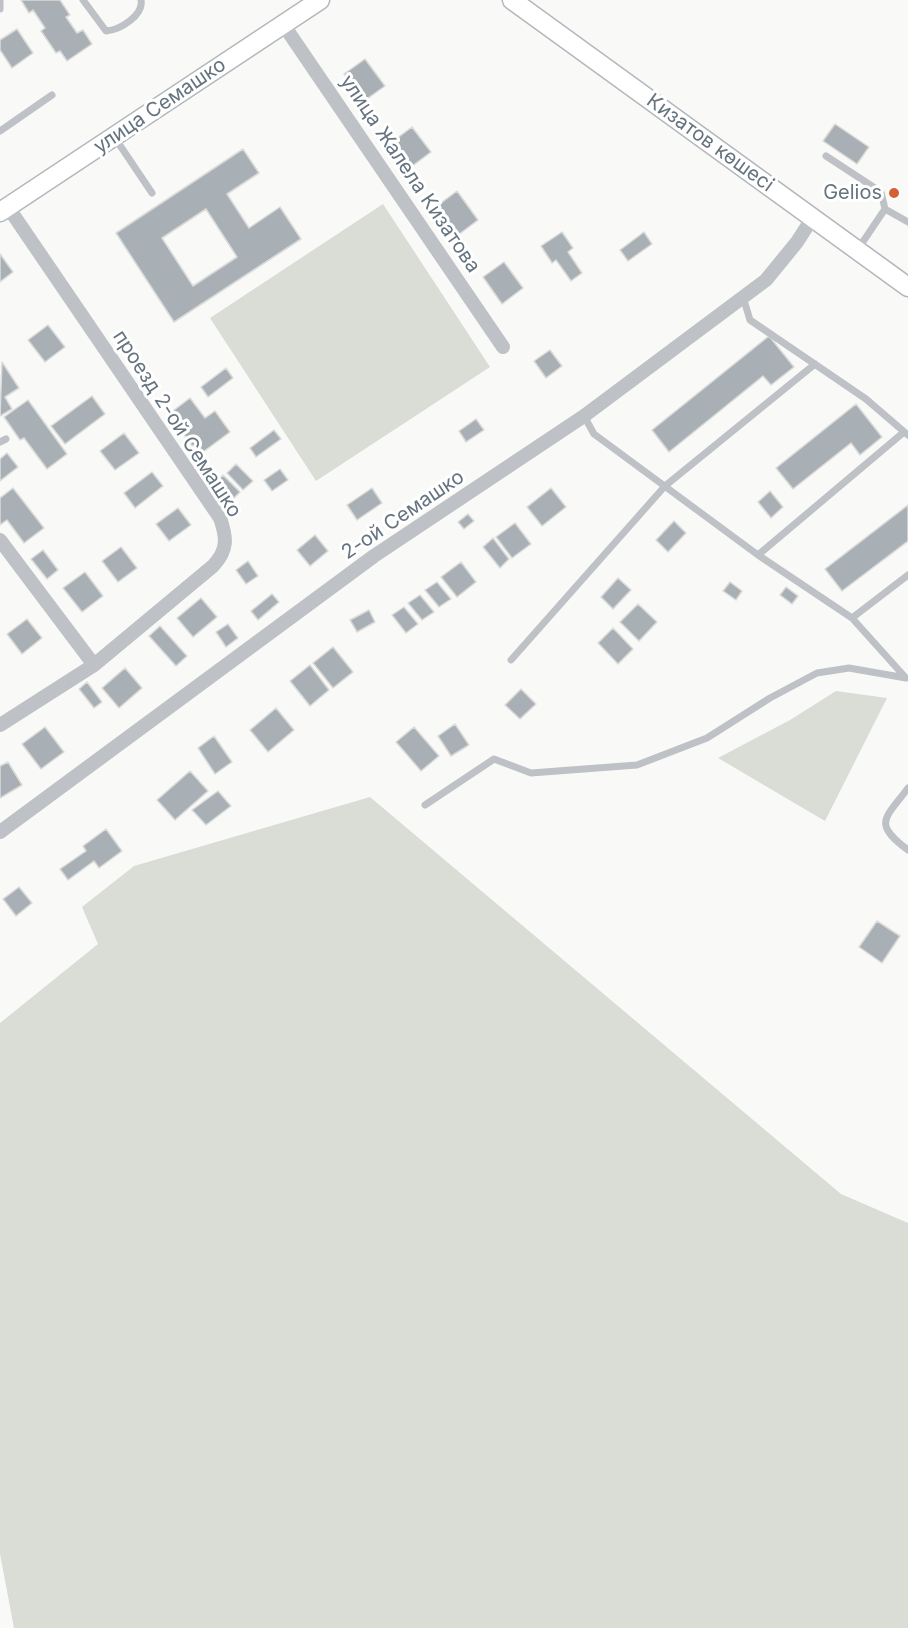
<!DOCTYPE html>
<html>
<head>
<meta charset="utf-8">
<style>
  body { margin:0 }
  canvas { display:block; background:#f9f9f7 }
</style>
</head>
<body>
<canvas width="908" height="1628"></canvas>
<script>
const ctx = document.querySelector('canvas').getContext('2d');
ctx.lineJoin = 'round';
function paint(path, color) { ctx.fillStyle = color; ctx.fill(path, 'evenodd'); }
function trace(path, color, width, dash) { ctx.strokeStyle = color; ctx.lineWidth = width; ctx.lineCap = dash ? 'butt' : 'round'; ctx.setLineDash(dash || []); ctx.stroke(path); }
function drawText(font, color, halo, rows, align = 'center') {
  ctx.font = font + ' Inter,sans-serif'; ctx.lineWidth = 6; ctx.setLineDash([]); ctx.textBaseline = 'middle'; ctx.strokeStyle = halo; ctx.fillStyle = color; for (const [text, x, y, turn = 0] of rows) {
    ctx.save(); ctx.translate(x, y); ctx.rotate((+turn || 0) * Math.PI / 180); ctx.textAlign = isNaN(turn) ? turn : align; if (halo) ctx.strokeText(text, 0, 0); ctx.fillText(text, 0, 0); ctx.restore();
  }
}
paint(new Path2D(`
  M383,204L490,367L316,481L210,318Z
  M836,691L887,698L825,821L718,758L790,720Z
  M370,797L841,1194L908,1223V1628H14L0,1554V1023L98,944L82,907L134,866Z`), '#d9ddd6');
const building = new Path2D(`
  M21,0H60L70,15L66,17L77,33L83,30L92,44L67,61L60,51L56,53L41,31L45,28L33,10L29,13Z
  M17,29L33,53L12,68L0,50V40Z
  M365,59L385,86L364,101L344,74Z
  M835,124L869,147L857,164L823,141Z
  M412,127L431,152L411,167L392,142Z
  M243,149L259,173L227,194L249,228L280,207L301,239L174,322L116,233ZM206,209L237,257L193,286L162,238Z
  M457,191L478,220L458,235L437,206Z
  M562,232L573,248L568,252L582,273L571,281L556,260L552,263L541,246Z
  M644,232L652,244L628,261L620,250Z
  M0,254L13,272L0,282Z
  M504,262L523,288L502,304L483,277Z
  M48,325L65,347L45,362L28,340Z
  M769,336L794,367L771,385L763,376L669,452L652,430Z
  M550,350L562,366L546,378L534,361Z
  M2,362L19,388L5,397L12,409L0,416Z
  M226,368L233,378L208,397L201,387Z
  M92,396L105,414L65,444L51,426Z
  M190,398L205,418L215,411L230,432L199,455L169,414Z
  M28,400L67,454L47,469L24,438L20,440L4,417Z
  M856,404L882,437L860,455L851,443L793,489L776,468Z
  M476,419L484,430L466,442L459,431Z
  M274,430L281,439L256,457L250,448Z
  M124,433L139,453L115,470L100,451Z
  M7,453L18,467L0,481V459Z
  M236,464L253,481L243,490L227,473Z
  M280,469L288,480L272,491L264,480Z
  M152,472L163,486L135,508L124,493Z
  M223,475L240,492L231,501L214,484Z
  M13,488L44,528L24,543L7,520L0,525V498Z
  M372,488L382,503L357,520L347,505Z
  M551,488L566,507L542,526L527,507Z
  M770,491L783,507L771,518L758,502Z
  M908,505V541L842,591L825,569Z
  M178,508L191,525L169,541L156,524Z
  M468,514L474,521L464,529L458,522Z
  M674,521L686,533L668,552L656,540Z
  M515,523L531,544L512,558L496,537Z
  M315,535L328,551L310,566L297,550Z
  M493,538L509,559L500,568L483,547Z
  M121,547L137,568L118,582L102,561Z
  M43,550L58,570L47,579L31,559Z
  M248,561L258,576L246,584L236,570Z
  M461,562L476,582L457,597L441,577Z
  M85,572L103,596L82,612L63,588Z
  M618,578L631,590L613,609L601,597Z
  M437,582L451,599L439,607L425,590Z
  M730,582L742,591L736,600L723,591Z
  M786,587L798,596L792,604L780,595Z
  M272,594L279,602L258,620L251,611Z
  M420,595L434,612L422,620L408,603Z
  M201,598L217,617L193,637L177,618Z
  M638,604L657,622L639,641L620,622Z
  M404,607L418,624L406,633L392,615Z
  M369,610L375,622L357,632L350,620Z
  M27,619L42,638L22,654L7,634Z
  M228,624L238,638L226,647L216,632Z
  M160,626L187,656L176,666L149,636Z
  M613,628L633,649L618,664L598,643Z
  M333,647L353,672L333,688L313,663Z
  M310,665L329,690L310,706L290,681Z
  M125,668L142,688L119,708L102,688Z
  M87,682L102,702L94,708L79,689Z
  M521,689L536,704L520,719L505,705Z
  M276,708L294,730L268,752L250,730Z
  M455,724L469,745L451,756L438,736Z
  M45,727L64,752L41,769L22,744Z
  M414,727L439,756L421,771L396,742Z
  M214,736L232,762L215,774L198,748Z
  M8,762L22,785L0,798V766Z
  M190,771L208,791L175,820L157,800Z
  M218,791L231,806L206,825L192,810Z
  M106,829L122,851L99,868L94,861L68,880L60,869L86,851L83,846Z
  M19,887L32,903L16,916L3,899Z
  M877,921L900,936L882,963L859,947Z`);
paint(building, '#a8b0b5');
trace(building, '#dbdbd9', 1.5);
const secondary = new Path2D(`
  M512,0L908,287
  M0,212L320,0`);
trace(secondary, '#b3b8bd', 21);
trace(new Path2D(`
  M83,0L106,31C120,30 144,15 141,0
  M0,9V0
  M0,131L52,95
  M115,138L152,193
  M826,156L881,192L885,209L908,222
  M858,249L885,209
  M743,297L750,320L866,399L908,435
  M584,416L594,434L758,555L852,618L905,677
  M0,442L6,439
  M758,555L904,432
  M852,618L908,575
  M511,660L665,486L815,364
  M908,788C885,819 872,823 908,850
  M425,805L494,759L531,773L637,765L707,738L770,698L817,673L849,668L906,678`), '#bec2c6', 7);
trace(new Path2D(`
  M283,24L503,347
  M0,540L94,665
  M0,725L94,665L213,566C228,550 227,538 220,518L8,207
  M0,832L374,556L584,416L766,280L797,242L813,217`), '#bec2c6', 14);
trace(secondary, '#fff', 18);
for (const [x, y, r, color] of [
  [894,193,6,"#d75f38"]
]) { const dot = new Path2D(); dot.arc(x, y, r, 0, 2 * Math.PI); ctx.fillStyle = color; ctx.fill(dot); trace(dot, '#fff', 2); }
drawText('20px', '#66747f', '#fff', [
  ["улица Семашко",160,106,-34],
  ["Кизатов көшесі",710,143,36],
  ["улица Жалела Кизатова",410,174,56],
  ["проезд 2-ой Семашко",177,424,57],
  ["2-ой Семашко",403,515,-34]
]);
drawText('20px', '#66747f', '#fff', [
  ["Gelios",882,193]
], 'right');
</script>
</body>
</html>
